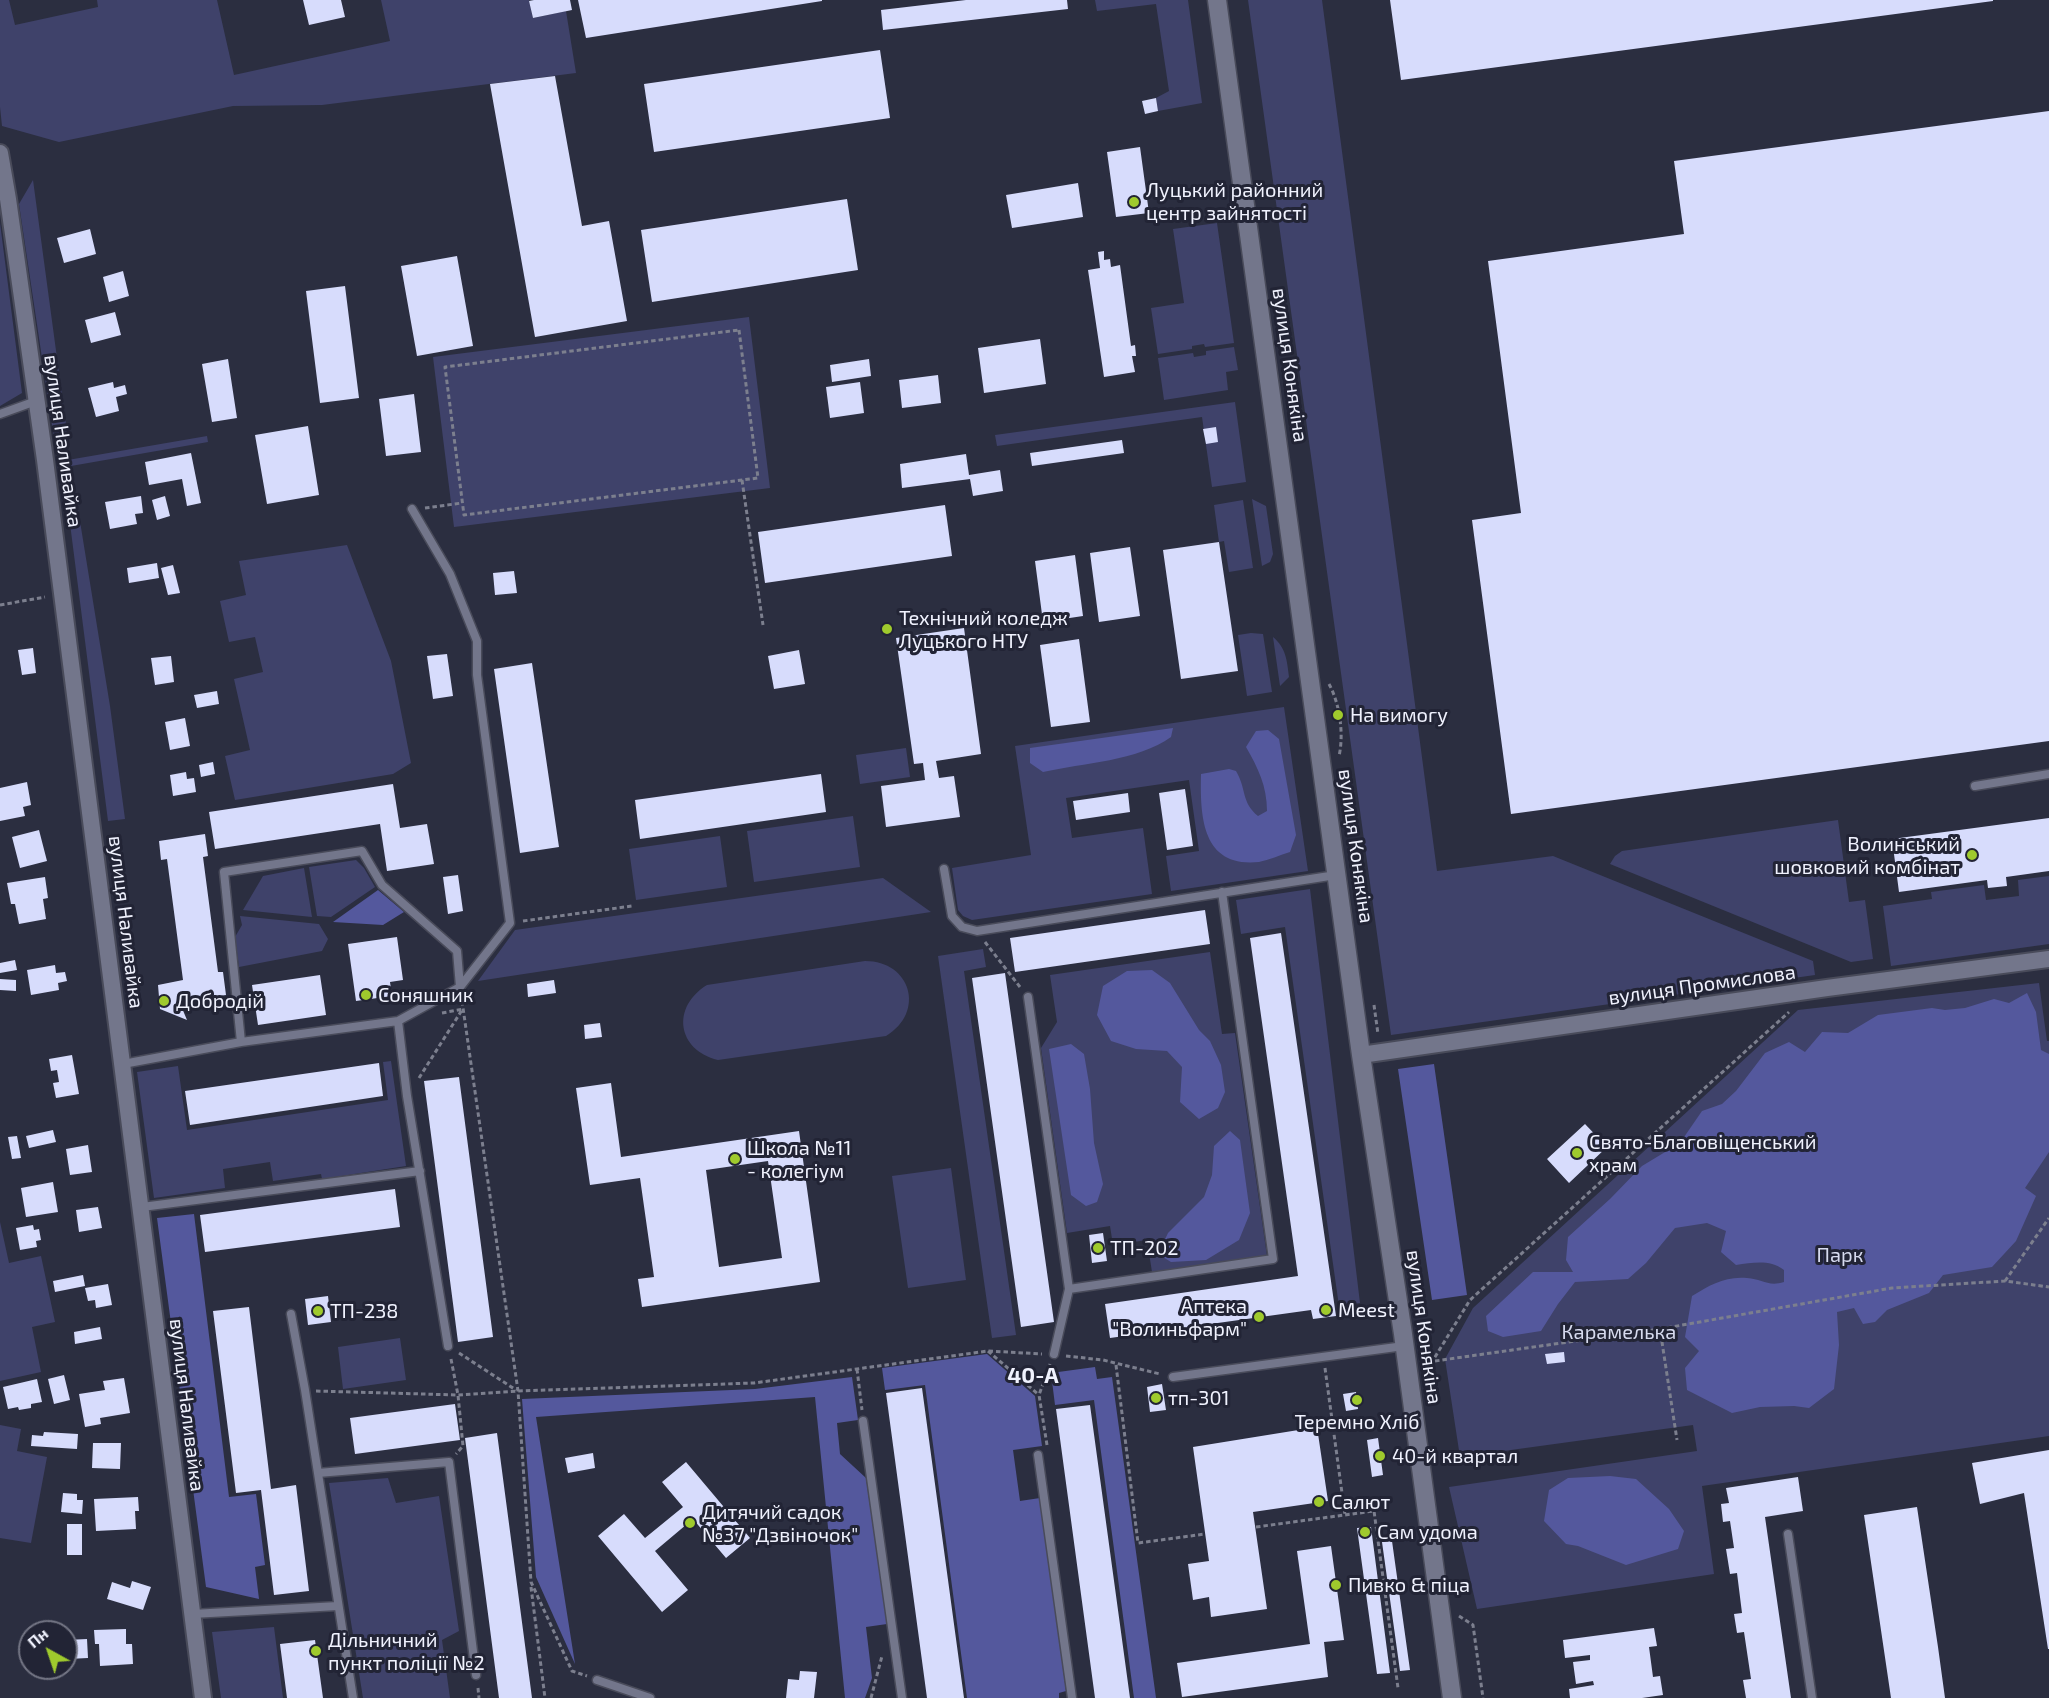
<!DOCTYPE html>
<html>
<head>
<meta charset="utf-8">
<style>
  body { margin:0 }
  #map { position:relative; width:2049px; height:1698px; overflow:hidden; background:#2b2e40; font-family:"Exo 2",sans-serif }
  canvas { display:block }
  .north { position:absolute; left:18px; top:1620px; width:60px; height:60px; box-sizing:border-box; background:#222435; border:2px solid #747685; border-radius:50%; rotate:320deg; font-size:16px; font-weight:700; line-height:24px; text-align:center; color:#f0f2fe }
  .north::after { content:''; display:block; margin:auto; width:21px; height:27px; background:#9fca2d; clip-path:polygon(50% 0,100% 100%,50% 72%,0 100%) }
</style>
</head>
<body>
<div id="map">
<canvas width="2049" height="1698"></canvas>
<div class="north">Пн</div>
</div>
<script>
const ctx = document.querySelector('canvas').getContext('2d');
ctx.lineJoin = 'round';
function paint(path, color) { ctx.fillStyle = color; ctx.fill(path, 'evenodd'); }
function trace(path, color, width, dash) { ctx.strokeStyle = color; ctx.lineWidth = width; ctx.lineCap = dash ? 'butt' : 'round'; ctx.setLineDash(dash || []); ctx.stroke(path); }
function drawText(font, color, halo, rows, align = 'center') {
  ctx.font = font + ' "Exo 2",sans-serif'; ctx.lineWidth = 6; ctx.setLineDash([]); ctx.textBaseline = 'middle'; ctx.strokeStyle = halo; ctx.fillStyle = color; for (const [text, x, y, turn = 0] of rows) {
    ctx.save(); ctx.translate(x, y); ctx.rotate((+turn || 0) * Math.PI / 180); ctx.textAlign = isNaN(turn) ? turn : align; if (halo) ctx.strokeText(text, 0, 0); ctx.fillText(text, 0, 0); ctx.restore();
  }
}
paint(new Path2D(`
  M0,0H9L15,25L98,7L97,0H217L234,75L390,41L381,0H529L533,18L566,11L576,73L322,105L233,106L59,142L2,126L0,107Z
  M1095,0H1188L1202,103L1158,111L1156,98L1169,91L1156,4L1097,11Z
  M1248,0H1322L1437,871L1553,856L1813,961L1815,975L1391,1035Z
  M33,180L69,447L55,445L19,204Z
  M0,223L22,393L0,406Z
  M1217,223L1234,343L1205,347L1204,344L1192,346V349L1158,354L1151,308L1184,303L1173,229Z
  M749,317L770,488L454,527L433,357Z
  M1234,347L1238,370L1226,372L1228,390L1164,400L1158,358L1193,353L1194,357L1206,355V351Z
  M1235,402L1246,482L1212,487L1202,417L997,446L995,435Z
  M207,436L208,442L71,466L110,706L125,819L108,821L62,461Z
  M1252,499L1266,506L1273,554L1270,562L1262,566Z
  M1243,500L1253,568L1229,572L1224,541L1219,542L1214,505Z
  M347,545L391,661L411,763L393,774L235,800L225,756L250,750L234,679L263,672L255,637L229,642L220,601L246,595L239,561Z
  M1251,633L1263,634L1272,692L1247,696L1238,635Z
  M1273,637C1286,648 1287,660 1289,677L1280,686Z
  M1284,707L1308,871L1171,891L1166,856L1199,851L1189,780L1066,798L1072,838L1143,828L1152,894L972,920L963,916L958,910L952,868L1031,855L1015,746Z
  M906,748L910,777L860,784L856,755Z
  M853,816L860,867L754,882L747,831Z
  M1838,820L1849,902L1865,900L1873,959L1851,962L1610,864L1615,856L1622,851Z
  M720,836L727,887L636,900L629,849Z
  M356,860L364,868L375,887L331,917L317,916L309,867Z
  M304,868L312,917L243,910L263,876Z
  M2049,876V944L1891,966L1883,906L1932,899L1931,892L1984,885L1986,900L2019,896L2018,880Z
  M883,878L931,912L478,981L515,930Z
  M1310,889L1360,1303L1339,1306L1285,927L1241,934L1236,900Z
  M240,916L319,924L328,939L322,951L239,967L235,937L242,925Z
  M983,949L986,967L964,971L1016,1335L992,1338L938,956Z
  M1210,952L1222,1034L1235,1033L1267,1256L1152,1272L1147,1240L1113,1245L1110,1226L1067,1233L1041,1048L1057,1022L1050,975Z
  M865,961C911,961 926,1012 886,1036L718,1060C677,1050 671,1007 707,985Z
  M2039,983L2047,1041H2049V1436L1702,1486L1714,1574L1477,1609L1449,1487L1697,1451L1693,1425L1460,1457L1445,1359L1473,1308L1798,1010Z
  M391,1061L406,1166L322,1179L321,1174L273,1181L270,1162L223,1169L225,1188L154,1198L137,1072L178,1066L187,1130L388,1100L383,1062Z
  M951,1168L966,1280L908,1288L892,1176Z
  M0,1222L9,1263L41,1256L55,1322L32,1327L41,1372L0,1381Z
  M400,1338L406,1380L343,1389L338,1347Z
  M0,1425L21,1429L17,1451L47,1457L31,1543L0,1538Z
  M388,1478L396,1503L439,1496L459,1631L442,1640L450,1698H363L329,1483Z
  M274,1627L283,1698H221L212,1632Z`), '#3f426a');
paint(new Path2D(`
  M1173,728L1171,737C1138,761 1083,763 1043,772L1030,763V748Z
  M1268,730L1279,739L1296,835L1290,852C1280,855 1269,860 1259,862C1202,868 1200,817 1201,774L1229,769L1236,771C1247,790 1241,802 1258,816L1267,811C1267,786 1258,768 1246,747L1256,731Z
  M378,890L404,912L383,925L333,922Z
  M1152,970L1170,983L1199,1030L1210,1041L1221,1065L1225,1092L1218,1108L1199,1119L1180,1102L1182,1067L1167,1051L1136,1049L1111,1041L1097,1015L1103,986L1127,971Z
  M2027,993L2036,1012L2041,1050L2049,1054V1152L2025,1188L2036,1196L2016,1241L1992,1267L1943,1275L1929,1293L1887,1310L1875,1322L1863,1324L1854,1308L1837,1312L1839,1345L1834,1389L1809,1408L1794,1406L1760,1407L1732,1413L1687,1390L1685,1368L1699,1351L1685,1337L1692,1296C1710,1285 1725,1276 1747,1278C1762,1279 1768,1287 1784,1282V1270C1769,1259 1753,1263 1736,1265L1721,1252L1726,1231L1707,1223L1675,1228L1646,1263L1628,1279L1575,1282L1558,1304L1541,1331L1503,1337L1488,1331L1486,1316L1533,1272H1573L1566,1260L1568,1237L1610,1199L1642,1166L1680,1143L1702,1111L1722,1104L1736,1091L1765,1053L1789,1042L1805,1052L1822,1032L1848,1033L1878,1015L1932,1008L1945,1010L1965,1008L1994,999L2009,1003Z
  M1071,1044L1084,1054L1090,1089L1094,1143L1103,1184L1097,1202L1086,1206L1071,1195L1049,1049Z
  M1434,1064L1467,1295L1432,1300L1398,1069Z
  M1230,1131L1240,1140L1250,1213L1239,1240L1206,1260L1171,1262L1158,1254L1168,1233L1204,1197L1212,1175L1214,1146Z
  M194,1214L229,1497L256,1494L265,1565L255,1567L259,1599L206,1587L157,1218Z
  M987,1354L1035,1396L1042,1446L1013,1450L1020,1501L1040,1498L1066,1691L1059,1693V1698H967L925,1385L885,1390L882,1368Z
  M1095,1367L1097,1379L1112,1377L1156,1698H1134L1094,1400L1055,1405L1051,1373Z
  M852,1377L858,1420L837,1423L840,1454L866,1478L887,1624L866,1627L872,1678L865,1698H845L815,1397L536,1417L575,1664L536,1577L522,1399L755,1389Z
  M1610,1476L1636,1479L1669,1509L1684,1531L1678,1549L1626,1565L1578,1546L1566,1544L1544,1521L1549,1490L1568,1478Z`), '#54589d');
paint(new Path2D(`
  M303,0H341L345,17L309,25Z
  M534,0H570L572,10L533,18L529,1Z
  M578,0H822V1L586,38Z
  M966,0H1067L1068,9L883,30L881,10Z
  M1390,0H1993V1L1401,80Z
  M880,50L890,118L654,152L644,84Z
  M555,76L582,226L609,221L627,321L535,337L490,84Z
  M1156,98L1158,111L1145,114L1142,101Z
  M2049,111V741L1511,814L1472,520L1521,513L1488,261L1684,234L1674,161Z
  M1140,147L1149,213L1116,217L1107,152Z
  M1078,183L1083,217L1012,228L1006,195Z
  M847,199L858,270L652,302L641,230Z
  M90,229L96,254L64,263L57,238Z
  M1104,251V260L1110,259L1111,267L1120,265L1131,346L1135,345L1136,356H1132L1135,372L1104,377L1088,270L1100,268L1098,252Z
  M457,256L473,346L417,356L401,266Z
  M123,271L129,296L109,302L103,277Z
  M345,286L359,398L320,403L306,291Z
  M115,312L121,335L91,343L85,320Z
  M1040,339L1046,384L984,393L978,348Z
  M228,359L237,418L212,422L202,364Z
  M869,359L871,376L832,382L830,365Z
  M938,375L941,403L902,408L899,380Z
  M113,382L114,388L125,385L127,394L116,397L119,411L96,417L88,388Z
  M860,382L864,413L830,418L826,387Z
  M414,394L421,452L386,456L379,399Z
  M308,426L319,495L267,504L255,435Z
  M1216,427L1218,442L1206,444L1203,429Z
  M1122,440L1124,453L1032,466L1030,453Z
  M191,453L201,503L187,506L182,479L149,485L145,462Z
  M966,454L969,475L1000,470L1003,491L973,496L970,479L902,488L900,464Z
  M141,496L143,513L135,514L137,524L110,529L105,502Z
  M165,496L170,516L157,520L152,500Z
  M945,505L952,556L765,583L758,532Z
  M1219,542L1238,671L1181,679L1163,550Z
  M1130,547L1140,616L1099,622L1090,553Z
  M1075,555L1083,616L1043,622L1035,561Z
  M157,563L159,578L129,583L127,568Z
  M173,565L180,593L168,595L161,568Z
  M514,571L517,593L495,595L493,573Z
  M964,628L981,754L936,761L939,778L954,776L960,817L886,827L881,786L925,780L923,763L914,764L896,638Z
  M1079,639L1090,722L1051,727L1040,645Z
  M33,648L36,673L22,675L18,650Z
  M799,650L805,684L774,689L768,656Z
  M447,654L453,696L433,699L427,656Z
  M171,656L174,682L155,685L151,658Z
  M532,663L559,847L520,853L494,669Z
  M217,691L219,704L197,708L194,695Z
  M185,718L190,746L170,750L165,722Z
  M213,762L215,774L201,777L199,765Z
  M186,772L187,779L194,778L196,792L173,796L170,775Z
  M821,774L826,812L640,839L635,800Z
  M27,782L31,805L23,807L25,816L0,821V788Z
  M393,784L400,828L427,824L434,864L387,871L380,824L215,849L209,812Z
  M1185,789L1193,846L1167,850L1159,793Z
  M1128,793L1130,812L1076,820L1073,801Z
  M2049,818V871L2006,877L2007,886L1988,888L1987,880L1899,892L1892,839Z
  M39,830L47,861L20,868L12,837Z
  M205,834L208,856L203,857L218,972H223L226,995L179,1001L187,1020L160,1009L158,985L183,980L167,859L161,860L159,841Z
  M458,875L463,911L448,914L443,877Z
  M45,877L48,898L43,899L46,919L19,924L15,904H11L7,883Z
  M1205,910L1210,944L1015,972L1010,938Z
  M1281,933L1336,1316L1313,1319L1311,1310L1110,1338L1105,1304L1298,1276L1250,938Z
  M397,937L403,980L390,982L392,996L356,1001L348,944Z
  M15,960L17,970L0,973V963Z
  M55,965L56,973L65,972L67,981L58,983L59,990L31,995L27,970Z
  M1005,973L1054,1322L1021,1327L972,978Z
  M320,975L326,1015L258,1025L252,985Z
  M0,979L16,980V991L0,990Z
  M554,980L556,993L528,997L527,984Z
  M600,1023L602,1037L585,1039L584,1025Z
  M72,1055L79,1094L56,1098L53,1083L59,1082L57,1070L51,1071L49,1059Z
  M379,1063L383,1096L190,1125L185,1091Z
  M459,1077L493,1337L458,1342L424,1081Z
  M611,1083L621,1157L799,1131L820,1282L642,1307L638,1279L654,1277L640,1178L590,1185L576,1088ZM768,1161L782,1258L719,1267L706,1170Z
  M1585,1124L1607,1147L1569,1183L1547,1159Z
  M53,1130L56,1142L29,1148L26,1136Z
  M17,1136L21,1158L12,1159L8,1137Z
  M88,1145L92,1172L70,1175L66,1149Z
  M53,1182L58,1212L26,1217L21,1188Z
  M395,1189L400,1227L205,1252L200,1215Z
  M98,1207L102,1228L79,1232L76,1210Z
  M33,1225L34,1230L39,1229L41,1240L36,1241L37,1247L20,1250L16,1228Z
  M1103,1233L1107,1261L1092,1263L1089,1235Z
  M83,1275L85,1286L55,1292L53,1281Z
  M108,1284L112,1305L96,1308L95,1300L88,1301L85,1288Z
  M328,1296L331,1322L308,1325L305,1299Z
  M249,1307L271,1489L296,1485L309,1591L274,1595L261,1490L236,1493L213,1311Z
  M100,1327L102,1339L75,1344L74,1332Z
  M1564,1352L1565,1362L1547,1364L1545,1354Z
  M64,1375L70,1400L54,1404L48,1379Z
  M124,1378L130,1413L100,1418L101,1424L85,1427L79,1394L105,1390L103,1381Z
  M37,1379L42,1402L31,1404V1408L19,1410L18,1407L8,1409L3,1387Z
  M1162,1384L1166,1410L1150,1412L1147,1387Z
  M922,1388L964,1698H927L886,1393Z
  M1356,1392L1358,1409L1346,1411L1343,1394Z
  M455,1404L460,1440L355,1454L350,1418Z
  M1090,1405L1130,1698H1095L1056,1409Z
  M1317,1427L1328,1501L1253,1512L1267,1609L1211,1617L1209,1597L1193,1600L1188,1564L1209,1561L1193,1447Z
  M44,1432L78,1434L77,1449L31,1446L32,1435L43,1436Z
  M497,1433L532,1698H499L465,1438Z
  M1378,1438L1383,1475L1372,1477L1367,1440Z
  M93,1443H121L120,1469L92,1468Z
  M2049,1450V1649H2048L2024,1493L1980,1504L1972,1463Z
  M593,1453L595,1468L568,1473L565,1458Z
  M686,1462L750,1538L726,1558L693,1519L655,1551L688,1590L662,1612L598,1536L624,1514L645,1538L683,1507L662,1482Z
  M1798,1477L1803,1511L1765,1517L1791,1698H1746L1743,1680L1751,1679L1744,1632L1737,1633L1734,1614L1742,1613L1737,1573L1730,1574L1726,1549L1734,1548L1730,1521L1723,1522L1721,1504L1729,1503L1726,1488Z
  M63,1493L77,1494V1500H83L82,1514L61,1512Z
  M138,1497L139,1511H135L136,1529L96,1531L94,1499Z
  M1917,1507L1938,1647L1945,1698H1891L1864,1515Z
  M67,1524H82V1555H67Z
  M1371,1527L1390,1673L1377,1674L1357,1528Z
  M1392,1541L1410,1670L1400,1671L1382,1542Z
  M1331,1546L1344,1640L1324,1642L1328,1677L1182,1697L1177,1663L1310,1644L1297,1551Z
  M132,1581L151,1587L143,1610L107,1599L112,1582L130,1588Z
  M1654,1628L1657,1646L1649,1647L1653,1677L1660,1676L1663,1695L1642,1698H1570L1569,1689L1594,1685L1593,1681L1576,1684L1573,1662L1590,1660V1655L1565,1658L1563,1640Z
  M126,1629V1644H132L133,1664L100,1666L99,1644H95L94,1630Z
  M87,1639L88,1658L68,1659L66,1640Z
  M315,1640L323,1698H287L280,1644Z
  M800,1671L817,1672L814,1698H786L788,1679L799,1680Z`), '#d7dcfc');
const lane = new Path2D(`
  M0,414L36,401
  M1975,786L2049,774
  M944,869L952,916L962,927L977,931L1336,875
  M1028,997L1069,1289L1273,1259L1222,892
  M398,1021L460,987L510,923L477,675V641L450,574L412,509
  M241,1042L224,872L362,851L382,885L457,951L460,987
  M123,1064L241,1042L398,1021L407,1096L448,1346
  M142,1207L420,1171
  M291,1314L305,1390L353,1698
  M1054,1354L1069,1289
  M1173,1377L1404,1346
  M863,1421L902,1698
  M1038,1455L1072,1698
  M318,1473L449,1462L476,1675
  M1788,1534L1812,1698
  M192,1614L338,1606
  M597,1680L650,1698`);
const street = new Path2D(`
  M0,153L8,199L45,460L203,1698
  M1361,1055L1827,988L2049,959`);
const secondary = new Path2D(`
  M1217,0L1361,1055L1403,1334L1452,1698`);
trace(lane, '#494b5a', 11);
trace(street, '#494b5a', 20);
trace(secondary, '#494b5a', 21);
trace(new Path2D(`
  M739,330L758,478L464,515L445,367Z
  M742,480L763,625
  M425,508L462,503
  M0,605L45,597
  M1329,684C1340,704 1344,735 1339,756
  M523,921L632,906
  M985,942L1020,987
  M462,1001L518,1391L531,1582L572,1671L587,1676
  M1374,1005L1378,1034
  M442,1013L463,1009
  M419,1078L462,1010
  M2005,1281L2049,1218
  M1660,1329L1892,1288L2005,1281L2049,1287
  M988,1351L1039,1395
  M459,1353L516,1390
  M1066,1356L1103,1360L1160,1374
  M451,1359L458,1395L463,1446L456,1454
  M1435,1361L1660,1329L1677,1440
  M1116,1365L1138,1543L1205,1534
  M1325,1368L1345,1515
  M857,1369L862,1410
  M1427,1370L1470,1300L1789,1012
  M316,1391L458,1395L518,1391L754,1383L988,1351L1042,1354
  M1047,1445L1039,1395L1050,1364
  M1256,1527L1374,1511L1398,1688
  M531,1587L545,1698
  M1459,1616L1473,1625L1483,1698
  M478,1688L479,1698
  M871,1698L882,1656`), '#7c7f8e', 3, [4.5, 3]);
trace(lane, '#73768b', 8);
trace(street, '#73768b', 16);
trace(secondary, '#73768b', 18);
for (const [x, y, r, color] of [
  [1134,202,6,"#9fca2d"],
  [887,629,6,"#9fca2d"],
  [1338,715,6,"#9fca2d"],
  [1972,855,6,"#9fca2d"],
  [366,995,6,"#9fca2d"],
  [164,1001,6,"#9fca2d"],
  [1577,1153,6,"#9fca2d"],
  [735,1159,6,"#9fca2d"],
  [1098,1248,6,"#9fca2d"],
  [1326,1310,6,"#9fca2d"],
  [318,1311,6,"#9fca2d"],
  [1259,1317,6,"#9fca2d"],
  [1156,1398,6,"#9fca2d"],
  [1357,1400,6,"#9fca2d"],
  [1380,1456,6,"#9fca2d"],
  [1319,1502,6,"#9fca2d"],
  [690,1523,6,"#9fca2d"],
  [1365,1532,6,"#9fca2d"],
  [1336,1585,6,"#9fca2d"],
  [316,1651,6,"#9fca2d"]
]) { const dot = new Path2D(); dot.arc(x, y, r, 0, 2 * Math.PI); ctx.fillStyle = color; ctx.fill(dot); trace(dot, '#222435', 2); }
drawText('20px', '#f0f2fe', '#222435', [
  ["Луцький районний",1146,190],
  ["центр зайнятості",1146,213],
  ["Технічний коледж",899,618],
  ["Луцького НТУ",899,641],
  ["На вимогу",1350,715],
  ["Волинський",1960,844,"right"],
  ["шовковий комбінат",1960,867,"right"],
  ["Соняшник",378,995],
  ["Добродій",176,1001],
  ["Свято-Благовіщенський",1589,1142],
  ["храм",1589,1165],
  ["Школа №11",747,1148],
  ["- колегіум",747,1171],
  ["ТП-202",1110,1248],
  ["Аптека",1247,1306,"right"],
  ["\"Волиньфарм\"",1247,1329,"right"],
  ["Meest",1338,1310],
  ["ТП-238",330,1311],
  ["тп-301",1168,1398],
  ["Теремно Хліб",1357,1422,"center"],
  ["40-й квартал",1392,1456],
  ["Салют",1331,1502],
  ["Дитячий садок",702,1512],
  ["№37 \"Дзвіночок\"",702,1535],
  ["Сам удома",1377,1532],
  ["Пивко & піца",1348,1585],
  ["Дільничний",328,1640],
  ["пункт поліції №2",328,1663]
], 'left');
drawText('20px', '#f0f2fe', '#222435', [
  ["вулиця Конякіна",1290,365,82],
  ["вулиця Наливайка",63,441,82],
  ["вулиця Конякіна",1356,846,82],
  ["вулиця Наливайка",126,922,83],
  ["вулиця Промислова",1702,985,-8],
  ["вулиця Конякіна",1424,1327,82],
  ["вулиця Наливайка",187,1405,83]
]);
drawText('20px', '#d7dbef', '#222435', [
  ["Парк",1840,1255],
  ["Карамелька",1619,1332]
]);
drawText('bold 22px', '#f0f2fe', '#222435', [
  ["40-А",1033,1376]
]);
</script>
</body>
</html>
